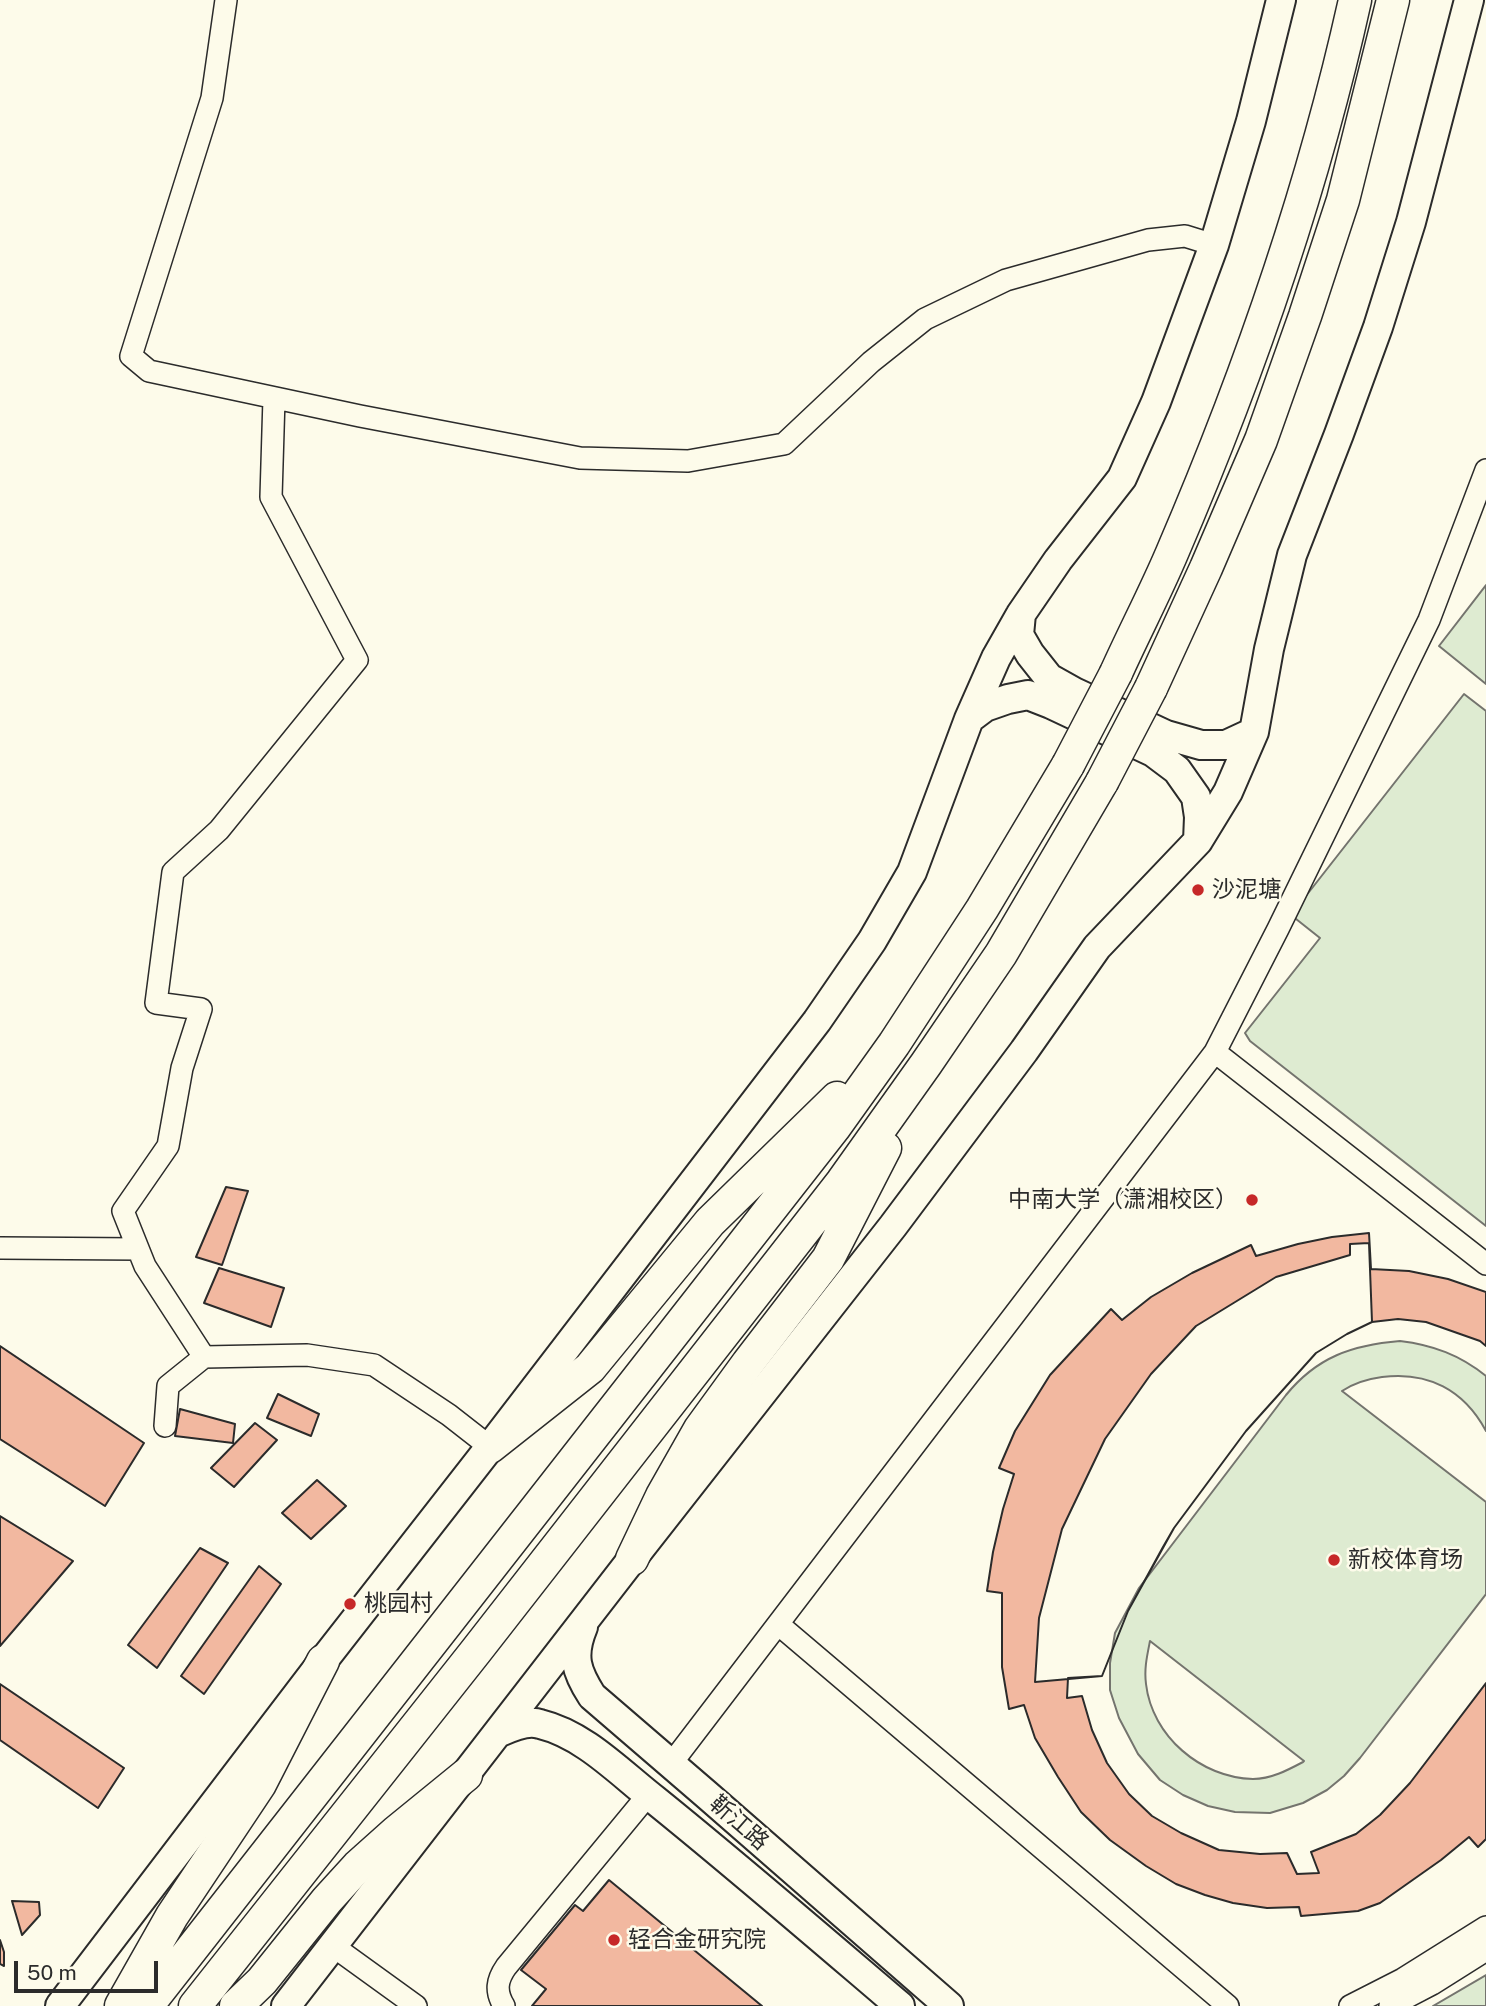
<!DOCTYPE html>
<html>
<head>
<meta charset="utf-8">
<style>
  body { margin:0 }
  #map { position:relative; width:1486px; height:2006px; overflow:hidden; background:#fdfbea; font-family:"Public Sans",sans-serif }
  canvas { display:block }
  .scale { position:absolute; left:14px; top:1961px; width:144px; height:32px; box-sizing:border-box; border:4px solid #2b2b2b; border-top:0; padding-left:9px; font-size:21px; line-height:24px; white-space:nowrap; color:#2b2b2b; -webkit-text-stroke:5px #fdfbea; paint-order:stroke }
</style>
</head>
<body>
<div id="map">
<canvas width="1486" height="2006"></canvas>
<div class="scale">50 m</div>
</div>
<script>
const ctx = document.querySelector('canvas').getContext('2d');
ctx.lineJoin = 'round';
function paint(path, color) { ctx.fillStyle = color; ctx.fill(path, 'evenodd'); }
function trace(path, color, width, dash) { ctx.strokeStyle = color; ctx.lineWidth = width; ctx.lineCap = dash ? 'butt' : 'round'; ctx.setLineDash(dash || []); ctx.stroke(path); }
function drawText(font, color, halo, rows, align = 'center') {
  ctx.font = font + ' "Public Sans","Noto Sans SC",sans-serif'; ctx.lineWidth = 5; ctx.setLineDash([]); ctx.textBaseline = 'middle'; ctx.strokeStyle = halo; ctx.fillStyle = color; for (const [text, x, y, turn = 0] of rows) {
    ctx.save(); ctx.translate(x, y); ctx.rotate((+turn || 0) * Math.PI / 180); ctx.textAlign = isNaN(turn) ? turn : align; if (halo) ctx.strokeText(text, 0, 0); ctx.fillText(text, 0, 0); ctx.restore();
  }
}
const green = new Path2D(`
  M1486,585V684L1439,646Z
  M1464,694L1486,711V1226L1250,1041L1245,1033L1320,938L1291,915Z
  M1400,1341C1433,1345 1460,1355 1486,1376V1431C1464,1390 1428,1371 1382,1377C1367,1379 1354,1383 1342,1391L1486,1502V1594L1360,1758L1344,1776L1327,1790L1303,1803L1270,1813L1235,1812L1208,1806L1183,1795L1160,1780L1138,1754L1119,1718L1110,1690V1663L1115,1633L1139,1588L1286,1395C1317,1357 1352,1345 1400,1341ZM1150,1641L1304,1761L1303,1762C1288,1770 1271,1779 1253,1779C1201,1778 1152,1736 1146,1684C1144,1669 1147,1656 1150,1641Z
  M1486,1975V2006H1433Z`);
paint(green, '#deebd1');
trace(green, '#74746e', 2);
const building = new Path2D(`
  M226,1187L248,1191L222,1265L196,1257Z
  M1369,1233L1371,1269L1409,1271L1448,1279L1486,1292V1346L1480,1341L1426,1322L1398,1319L1372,1322L1347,1334L1316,1353L1246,1431L1174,1528L1128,1611L1102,1676L1068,1678L1067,1698L1082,1696L1092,1730L1107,1763L1129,1794L1152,1816L1181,1833L1219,1850L1260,1854L1287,1853L1297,1874L1319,1873L1311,1852L1356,1834L1380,1815L1410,1783L1486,1683V1839L1478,1847L1469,1837L1441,1860L1380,1903L1358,1911L1301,1916L1299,1907L1267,1908L1233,1903L1205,1895L1176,1884L1146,1866L1110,1840L1081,1812L1058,1777L1035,1738L1024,1705L1009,1709L1002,1667V1593L987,1591L993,1552L1003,1509L1014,1474L999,1468L1015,1431L1050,1375L1111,1309L1122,1320L1151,1297L1192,1273L1251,1245L1256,1256L1298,1244L1332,1237Z
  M1369,1243L1372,1322L1347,1334L1316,1353L1246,1431L1174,1528L1163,1547L1128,1611L1102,1676L1035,1682L1039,1618L1062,1529L1105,1439L1151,1374L1196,1326L1276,1277L1350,1255V1244Z
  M219,1268L284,1288L271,1327L204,1303Z
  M0,1346L144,1443L105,1506L0,1439Z
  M278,1394L319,1414L311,1436L267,1418Z
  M180,1409L235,1424L233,1443L175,1436Z
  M255,1423L277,1440L234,1487L211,1468Z
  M317,1480L346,1506L311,1539L282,1513Z
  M0,1516L73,1561L0,1646Z
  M200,1548L228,1563L157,1668L128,1645Z
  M259,1566L281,1584L204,1694L181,1676Z
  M0,1684L124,1768L98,1808L0,1740Z
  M609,1880L762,2006H532L546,1989L521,1970L575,1905L583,1911Z
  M12,1901L39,1902L40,1915L22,1935Z
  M0,1940L4,1952V1966L0,1964Z`);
paint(building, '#f2b8a0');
trace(building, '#2b2b2b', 2);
const minor = new Path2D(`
  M226,0L212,98L131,356L149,371L360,416L580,458L688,461L784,444L871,362L925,319L1006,280L1148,240L1185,236L1214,245
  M1215,1052L1486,1264
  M0,1248L138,1249
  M204,1357L145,1266L123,1211L168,1146L182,1068L201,1009L156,1003L173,872L219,830L357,660L271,497L274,398
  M165,1426L168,1386L204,1357L307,1355L374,1365L449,1415L490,1447
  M778,1624L1228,2006
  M671,1764L1215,1052L1278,929L1429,620L1486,470
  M333,1946L416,2006
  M504,2006C495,1991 497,1980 506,1967L648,1795
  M1350,2006L1403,1979L1486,1927
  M1390,2006L1432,1984L1486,1950`);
const major = new Path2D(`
  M1021,614L1019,635L1030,654L1049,678L1074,692L1166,735L1201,745H1226L1254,732
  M969,719L985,707L1008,699L1028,695L1051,704L1153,752L1177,770L1196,797L1199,817L1198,841
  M583,1627C571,1656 576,1671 592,1696L707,1795L949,2006
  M500,1732C511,1727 528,1720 540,1724C585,1735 620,1773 655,1800C738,1867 819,1937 900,2006
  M60,2006L323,1661L490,1447L817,1021L872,941L912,872L969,719L996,658L1021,614L1058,560L1122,478L1156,402L1214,245L1251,121L1281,0
  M286,2006L632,1559L893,1226L1024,1051L1097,947L1198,841L1228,792L1254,732L1269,649L1292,555L1339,434L1378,327L1411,222L1469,0`);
const highway = new Path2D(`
  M1116,673C1134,633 1155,593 1172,553C1249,374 1313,190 1355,0
  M1151,688L1206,568L1261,440L1305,316L1343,200L1393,0
  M490,1447L590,1368L710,1222L837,1098
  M632,1559L662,1496L700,1429L748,1363L828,1259L885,1148
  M121,2006L172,1916L260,1784L323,1661
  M147,2006L834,1128L894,1044L982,909L1068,765
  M195,2006L476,1651L842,1182L926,1064L1001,954L1102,782
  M236,2006L262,1981L327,1900L358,1866L396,1832L466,1775`);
trace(minor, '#2b2b2b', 24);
trace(major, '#2b2b2b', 32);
trace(highway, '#2b2b2b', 35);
trace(minor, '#fdfbea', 21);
trace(major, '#fdfbea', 28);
trace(highway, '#fdfbea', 32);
const highwayBridge = new Path2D(`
  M1068,765L1116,673
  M1102,782L1151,688`);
trace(highwayBridge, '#2b2b2b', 35, []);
trace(highwayBridge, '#fdfbea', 32);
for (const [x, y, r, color] of [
  [1198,890,7,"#c62828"],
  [1252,1200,7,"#c62828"],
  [1334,1560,7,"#c62828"],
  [350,1604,7,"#c62828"],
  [614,1940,7,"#c62828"]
]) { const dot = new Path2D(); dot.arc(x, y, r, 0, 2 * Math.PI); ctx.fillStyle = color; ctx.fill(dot); trace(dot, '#fdfbea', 2.5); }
drawText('23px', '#2b2b2b', '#fdfbea', [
  ["沙泥塘",1212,890],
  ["中南大学（潇湘校区）",1238,1200,"right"],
  ["新校体育场",1348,1560],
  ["桃园村",364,1604],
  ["轻合金研究院",628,1940]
], 'left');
drawText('23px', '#2b2b2b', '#fdfbea', [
  ["靳江路",739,1823,41]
]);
</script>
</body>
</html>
